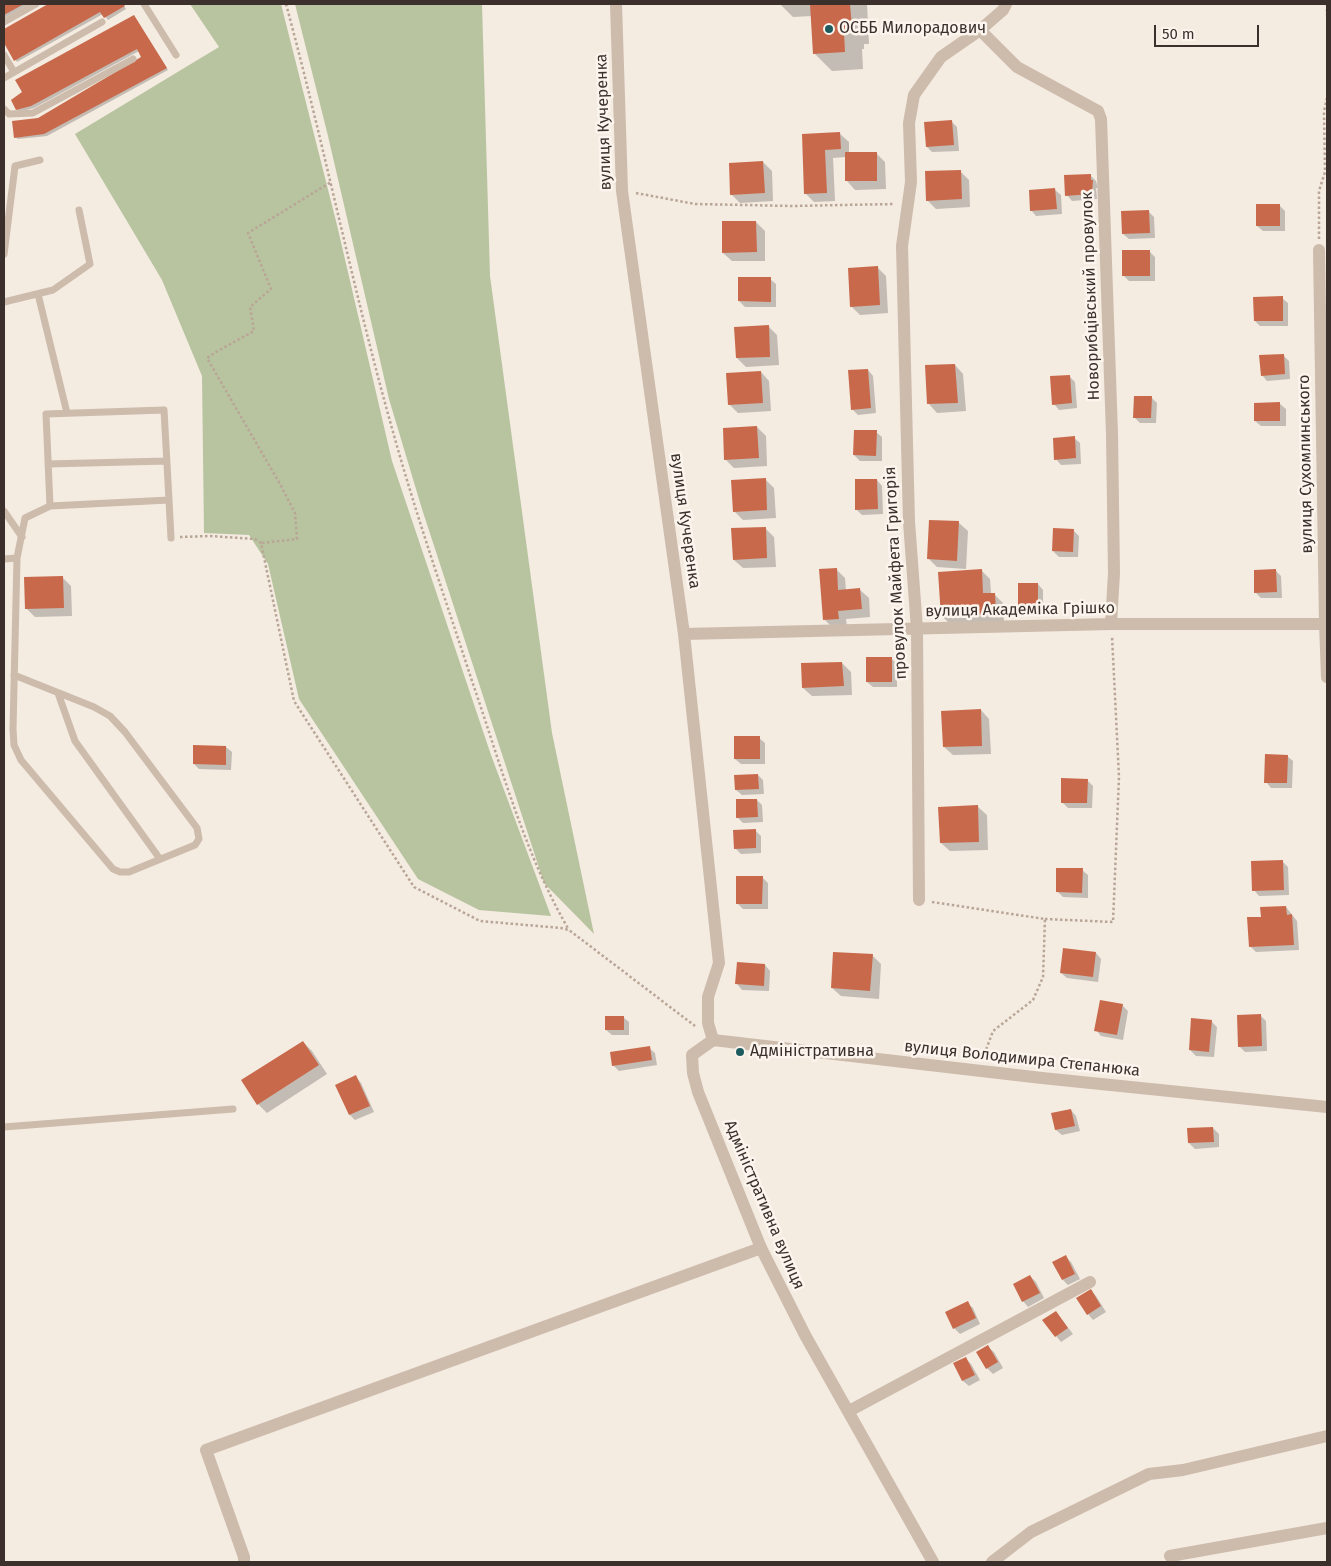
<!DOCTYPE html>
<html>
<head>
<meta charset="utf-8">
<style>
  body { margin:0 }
  #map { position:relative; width:1331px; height:1566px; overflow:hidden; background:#f4ebe1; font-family:"Fira Sans",sans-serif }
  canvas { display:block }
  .frame { position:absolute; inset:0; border:5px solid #3b302b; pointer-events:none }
  .scale { position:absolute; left:1154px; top:25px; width:105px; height:22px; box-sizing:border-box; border:2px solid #3b302b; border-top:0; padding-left:6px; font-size:15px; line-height:18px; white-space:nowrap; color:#3b302b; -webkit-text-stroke:4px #fbf5ee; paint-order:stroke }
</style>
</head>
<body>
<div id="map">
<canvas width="1331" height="1566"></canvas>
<div class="frame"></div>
<div class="scale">50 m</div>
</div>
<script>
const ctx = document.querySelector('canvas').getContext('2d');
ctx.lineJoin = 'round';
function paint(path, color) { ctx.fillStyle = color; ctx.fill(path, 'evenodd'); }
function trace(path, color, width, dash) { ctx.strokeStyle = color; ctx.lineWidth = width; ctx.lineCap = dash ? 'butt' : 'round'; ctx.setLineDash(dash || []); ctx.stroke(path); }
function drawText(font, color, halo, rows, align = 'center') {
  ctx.font = font + ' "Fira Sans",sans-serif'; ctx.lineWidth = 5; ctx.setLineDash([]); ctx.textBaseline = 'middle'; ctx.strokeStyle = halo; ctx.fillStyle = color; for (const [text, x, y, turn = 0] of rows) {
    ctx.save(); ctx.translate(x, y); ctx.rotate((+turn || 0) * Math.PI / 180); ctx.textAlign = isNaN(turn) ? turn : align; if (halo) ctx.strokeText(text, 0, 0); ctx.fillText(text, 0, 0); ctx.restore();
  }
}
paint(new Path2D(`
  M190,4H281L337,225L392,461L491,755L551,916L479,910L418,879L299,699L268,564L249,535L204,533L202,376L162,280L75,134L219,47Z
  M295,4H482L490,276L552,733L594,934L544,883L422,509L389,399L328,136Z`), '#b8c4a0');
paint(new Path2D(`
  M4,4H30L4,18Z
  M51,4H123L126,9L108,20L103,14L17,62L4,41V30Z
  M780,4H867L869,44H864V49H862L863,69L832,71L814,53L812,16L793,17Z
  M136,19L168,70L47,136L18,139L15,137L39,119L143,58L139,51L34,108L19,112L17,109Z
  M951,121L957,127L959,151L932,152L927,147Z
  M840,134L849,142V154L876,153L885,162L886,189L855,190L847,181L846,157L833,158L835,201L814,202L806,194L803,135Z
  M763,162L772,171L773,201L740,203L731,194Z
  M960,171L969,180L970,207L936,209L927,200Z
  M1090,175L1096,181L1098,188H1096L1097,199L1072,201L1067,195Z
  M1055,190L1061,195L1062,214L1036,216L1031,210Z
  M1279,205L1285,211V231H1263L1257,226Z
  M1148,211L1154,217L1155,238L1129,239L1123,234Z
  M756,222L765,231V261H732L723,253Z
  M1149,251L1155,257V281H1129L1123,275Z
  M877,267L886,276L888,313L860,315L851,306Z
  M770,279L776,284V307H745L739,301Z
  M1282,298L1288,303V326H1260L1255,321Z
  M768,326L777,335L779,365L746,367L737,358Z
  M1283,355L1289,361L1290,379L1267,381L1262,375Z
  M955,365L963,374L966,411L937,413L929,404L926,367Z
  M868,370L873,376L876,413L858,415L852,409Z
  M761,372L769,381L771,411L738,413L729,404Z
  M1069,376L1075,382L1077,408L1059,410L1054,404Z
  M1151,397L1157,403L1156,423H1140L1135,418Z
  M1280,404L1286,409V426H1261L1255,421Z
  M757,427L766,436L767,466L734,468L725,459Z
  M876,432L882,437V461H860L854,455Z
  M1074,438L1080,443L1081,464L1061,465L1056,459Z
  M765,479L774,488L776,518L743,520L734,511Z
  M877,480L882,486L883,514L862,515L856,509Z
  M930,521L959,523L968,531L966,569L937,567L928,558Z
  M765,528L774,537L776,567L743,568L734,560Z
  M1073,530L1079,536L1078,557H1059L1053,551Z
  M836,569L845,578L846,591L860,590L869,598L870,617L846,619L847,627L833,628L824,619Z
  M981,570L990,579L991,594H994L1003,603L1004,622L951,625L942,616Z
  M1276,571L1281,576L1282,598H1261L1256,593Z
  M62,577L71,586L72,616L35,617L26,608Z
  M1038,584L1043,590V610H1025L1019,605Z
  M891,658L897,664V687H873L867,682Z
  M842,663L851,672L852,695L812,696L803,688Z
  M981,710L989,719L991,754L953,755L944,747Z
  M759,738L765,743V764H741L735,759Z
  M226,747L232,752L231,770L199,769L194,764Z
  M1287,756L1293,761L1292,788H1271L1266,782Z
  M758,775L763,780L764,794L742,795L736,790Z
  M1087,780L1093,786L1092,808H1068L1062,802Z
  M757,800L762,805L763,822L743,823L737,817Z
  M978,807L987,815L988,850L950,851L941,843Z
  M755,830L761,836V853L741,854L735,848Z
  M1282,861L1288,867L1289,895L1259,896L1254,890Z
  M1082,870L1088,875V898L1063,897L1057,891Z
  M762,877L768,883V909H743L737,903Z
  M1286,907L1297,921L1299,950L1256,952L1250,946L1262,918Z
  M1096,953L1101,959L1098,982L1067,978L1061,973Z
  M872,955L881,964L879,999L841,996L832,988Z
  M765,965L770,971L769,991L742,990L737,984Z
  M1122,1005L1128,1011L1123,1040L1101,1036L1096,1030Z
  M1260,1015L1266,1021L1267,1051L1245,1052L1239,1046Z
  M623,1017L629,1022V1035H612L606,1030Z
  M1211,1021L1217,1027L1214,1057L1196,1056L1190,1050Z
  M303,1042L312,1051L327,1074L267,1113L258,1104Z
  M649,1048L655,1053L657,1065L619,1071L613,1065Z
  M356,1077L361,1083L374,1112L355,1120L350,1115Z
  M1071,1110L1076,1116L1080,1131L1062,1135L1056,1130L1053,1114Z
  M1213,1128L1219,1134V1147L1195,1149L1189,1143Z
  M1065,1256L1071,1262L1080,1279L1068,1285L1063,1280L1054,1262Z
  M1030,1276L1036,1282L1044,1298L1028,1307L1023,1301Z
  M1091,1290L1096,1296L1106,1312L1093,1320L1088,1314Z
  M967,1303L973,1308L980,1324L960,1334L954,1328Z
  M1056,1312L1073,1334L1061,1342L1044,1321Z
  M988,1347L994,1352L1003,1368L993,1374L987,1368L978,1352Z
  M965,1358L971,1364L980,1380L969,1386L963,1381L955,1364Z`), '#0003');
paint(new Path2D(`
  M4,4H24L4,15Z
  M48,4H123L125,6L104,18L100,12L14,61L4,43V29Z
  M810,4H850L852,27H847V32H844L845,52L813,54Z
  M134,15L167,68L44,134L14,138L12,121L38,118L141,57L137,49L31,106L16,110L11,100L22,92L15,80Z
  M952,120L954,145L926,147L924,122Z
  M840,132L841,149L825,150L827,193L804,194L802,134Z
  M845,152H877V181H845Z
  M763,161L765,193L730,195L729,163Z
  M961,170L962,199L926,201L925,171Z
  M1091,174V180H1093L1092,194L1065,196L1064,175Z
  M1055,188L1057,209L1030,211L1029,190Z
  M1256,204H1280V226H1256Z
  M1149,210L1150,233L1122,234L1121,211Z
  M722,221H756L757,252L722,253Z
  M1122,250H1150V276H1122Z
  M878,266L880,305L850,307L848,268Z
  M738,277H771V302L738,301Z
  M1283,296V321H1254L1253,297Z
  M769,325L770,357L736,358L734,327Z
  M1284,354L1285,374L1261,376L1259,355Z
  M955,364L958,403L927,404L925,365Z
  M868,369L871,408L851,410L848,370Z
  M761,371L763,403L728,405L726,373Z
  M1070,375L1072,403L1052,405L1050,376Z
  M1134,396H1152L1151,418H1133Z
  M1280,402V421H1254V403Z
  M757,426L759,458L724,460L723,428Z
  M854,430H877L876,456L853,455Z
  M1075,436L1076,458L1054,460L1053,438Z
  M766,478L767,510L733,512L731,480Z
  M855,479H877L878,509L855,510Z
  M929,520L959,521L957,561L927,559Z
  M766,527L767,558L733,560L731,528Z
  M1053,528L1074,529L1073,552L1052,551Z
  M837,568L838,590L860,588L862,609L838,611L839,619L823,620L819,569Z
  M982,569L983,593H995L996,614L941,617L938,572Z
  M1276,569L1277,592L1254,593V570Z
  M63,576L64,608L25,609L24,577Z
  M1018,583H1038V605H1018Z
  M866,657H892V682H866Z
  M842,662L844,686L802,688L801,663Z
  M981,709L982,746L943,747L941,711Z
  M734,736H760V759H734Z
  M193,745L226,746V765L193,764Z
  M1265,754L1288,755L1287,783H1264Z
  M758,774L759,789L735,790L734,775Z
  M1061,778L1088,779L1087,803H1061Z
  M736,799H757L758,817L736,818Z
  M978,805L979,842L940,843L938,807Z
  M756,829V848L734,849L733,830Z
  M1283,860L1284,890L1252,891L1251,861Z
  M1056,868H1083L1082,893L1056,892Z
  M736,876H763L762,904H736Z
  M1286,906L1287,915L1292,914L1294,945L1249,947L1247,917H1261L1260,907Z
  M1063,948L1096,952L1093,977L1060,973Z
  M833,952L873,954L870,991L831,988Z
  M737,962L765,964L764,986L735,984Z
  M1100,1000L1123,1004L1117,1035L1094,1031Z
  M1261,1014L1262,1046L1238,1047L1237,1015Z
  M605,1016H624V1030H605Z
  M1191,1018L1212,1020L1209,1052L1189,1050Z
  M303,1041L319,1065L257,1105L241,1080Z
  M650,1046L652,1060L612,1066L610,1052Z
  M356,1075L370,1106L349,1115L335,1085Z
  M1071,1109L1075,1126L1055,1130L1051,1113Z
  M1213,1127L1214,1142L1188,1143L1187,1128Z
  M1066,1255L1075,1274L1062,1280L1052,1262Z
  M1030,1275L1040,1293L1022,1302L1013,1284Z
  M1091,1289L1101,1306L1087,1315L1076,1298Z
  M968,1301L976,1318L953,1329L945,1312Z
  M1056,1311L1068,1328L1055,1337L1042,1320Z
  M988,1345L998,1362L986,1369L976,1352Z
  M966,1357L975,1375L962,1381L953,1363Z`), '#c8694b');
trace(new Path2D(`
  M286,4C325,148 354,295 395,439C418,521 446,601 472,681C501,765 524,853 569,930
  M1327,4V15
  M636,193L695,204L793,206L894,204
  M1319,239V191L1325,172L1324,111L1327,98
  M180,537L210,536L255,539L261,543L294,701L414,887L480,921L561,928L569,930L695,1026
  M262,543L297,539L295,513L280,484L207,358L216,352L254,331L250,307L271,289L248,233L331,182
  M932,902L1045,919L1043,977L1033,1000L993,1031L983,1058
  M1045,919L1113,922L1119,777L1112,636`), '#b9a596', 2.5, [2.5, 2.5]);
trace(new Path2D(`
  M144,4L176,55
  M4,22L36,4
  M4,55L14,72
  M4,78L102,22
  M4,109L9,114L33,113L133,59
  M4,254L15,166L40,160
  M38,294L67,413
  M4,302L53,290L90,264L79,210
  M48,464L166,461
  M50,506L46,414L164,410L169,500
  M4,511L22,537
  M4,559L17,558L25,518L50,506L169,500L171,538
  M14,675L94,707L110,716L125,732L197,828L199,839L195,845L129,872H120L113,869L21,760L14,745L13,729L17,558
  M58,693L75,741L160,859
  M4,1127L233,1109`), '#cdbbac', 7);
trace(new Path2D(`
  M616,4L622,191L684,634L719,963L708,997V1023L713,1040
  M980,30L1017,67L1098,111L1101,119L1112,434L1114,573L1111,624
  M1319,250L1325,624L1327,677
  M684,634L1111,624H1327
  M919,900L917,629L909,522L902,246L911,182L909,123L914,95L941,57L980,30L1003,10L1006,4
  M849,1411L1090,1282
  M1170,1556L1327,1528
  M244,1562V1557L206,1450L761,1248
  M992,1562L1031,1532L1149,1474L1183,1470L1327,1436`), '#cdbbac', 12);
trace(new Path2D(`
  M933,1562L805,1335L761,1248L698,1092L693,1073L692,1055L713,1040L1042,1078L1327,1107`), '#cdbbac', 12);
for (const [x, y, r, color] of [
  [829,29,5,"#1f5a5e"],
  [740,1052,5,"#1f5a5e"]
]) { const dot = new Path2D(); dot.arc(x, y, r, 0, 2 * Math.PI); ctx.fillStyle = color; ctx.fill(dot); trace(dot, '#fbf5ee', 2); }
drawText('16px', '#3b302b', '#fbf5ee', [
  ["ОСББ Милорадович",839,29],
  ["Адміністративна",750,1052]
], 'left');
drawText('16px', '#3b302b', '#fbf5ee', [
  ["вулиця Кучеренка",604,122,-92],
  ["Новорибцівський провулок",1091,296,-92],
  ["вулиця Сухомлинського",1306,464,-91],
  ["вулиця Кучеренка",685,521,82],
  ["провулок Майфета Григорія",896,573,-93],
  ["вулиця Академіка Грішко",1020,610,-1],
  ["вулиця Володимира Степанюка",1022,1059,6],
  ["Адміністративна вулиця",764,1205,67]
]);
</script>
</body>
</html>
